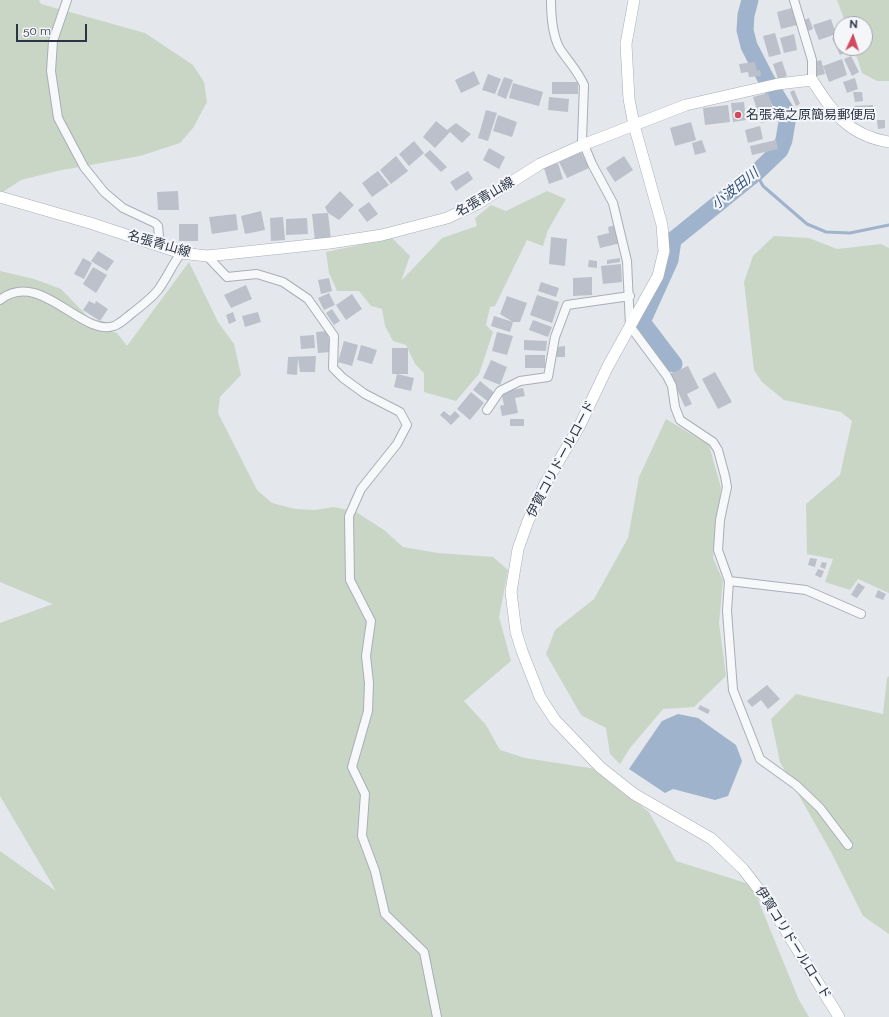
<!DOCTYPE html>
<html>
<head>
<meta charset="utf-8">
<style>
  body { margin:0 }
  #map { position:relative; width:889px; height:1017px; overflow:hidden; background:#e4e7ec; font-family:Raleway,sans-serif }
  canvas { display:block }
  .north { position:absolute; left:833px; top:16px; width:40px; height:40px; box-sizing:border-box; background:#f4f6f9; border:1px solid #a4a8b1; border-radius:50%; rotate:3deg; font-size:11px; font-weight:700; line-height:16px; text-align:center; color:#2b3445 }
  .north::after { content:''; display:block; margin:auto; width:14px; height:18px; background:#d1495b; clip-path:polygon(50% 0,100% 100%,50% 72%,0 100%) }
  .scale { position:absolute; left:16px; top:24px; width:71px; height:18px; box-sizing:border-box; border:2px solid #2b3445; border-top:0; padding-left:5px; font-size:12px; line-height:14px; white-space:nowrap; color:#2b3445; -webkit-text-stroke:3px #f4f6f9; paint-order:stroke }
</style>
</head>
<body>
<div id="map">
<canvas width="889" height="1017"></canvas>
<div class="north">N</div>
<div class="scale">50 m</div>
</div>
<script>
const ctx = document.querySelector('canvas').getContext('2d');
ctx.lineJoin = 'round';
function paint(path, color) { ctx.fillStyle = color; ctx.fill(path, 'evenodd'); }
function trace(path, color, width, dash) { ctx.strokeStyle = color; ctx.lineWidth = width; ctx.lineCap = dash ? 'butt' : 'round'; ctx.setLineDash(dash || []); ctx.stroke(path); }
function drawText(font, color, halo, rows, align = 'center') {
  ctx.font = font + ' Raleway,"Noto Sans JP",sans-serif'; ctx.lineWidth = 4; ctx.setLineDash([]); ctx.textBaseline = 'middle'; ctx.strokeStyle = halo; ctx.fillStyle = color; for (const [text, x, y, turn = 0] of rows) {
    ctx.save(); ctx.translate(x, y); ctx.rotate((+turn || 0) * Math.PI / 180); ctx.textAlign = isNaN(turn) ? turn : align; if (halo) ctx.strokeText(text, 0, 0); ctx.fillText(text, 0, 0); ctx.restore();
  }
}
paint(new Path2D(`
  M0,0H39L41,4L145,33L193,65L204,82L207,102L193,128L180,143L140,156L57,171L21,180L0,194Z
  M837,0H889V81H877L862,73L854,48H865V24H846Z
  M547,191L566,199L548,230L543,246L527,240L495,306L490,307L486,325L493,332L479,374L456,401L424,392V373L415,364L406,345L393,341L385,326L382,309L371,306L359,291H337L329,273L326,252L392,238L410,256L401,281L442,238L477,226L475,218L491,205L506,211Z
  M774,236L809,238L837,249L881,244L889,248V593L858,579L850,590L825,582L833,559L807,554L806,504L840,475L852,421L841,412L784,400L762,382L754,370L744,282L753,256Z
  M189,262L218,322L234,344L241,375L220,397L218,413L257,490L272,503L295,509L315,510L334,507L356,512L384,530L403,547L438,553L493,557L508,570L499,617L511,661L464,701L486,725L500,750L525,758L596,769L649,812L676,861L752,885L799,1000L809,1017H0V851L56,891L0,796V623L53,604L0,582V271L34,279L61,289L98,327L117,333L127,346Z
  M666,419L709,445L721,488L713,558L723,581L719,623L726,676L694,707L663,709L630,748L620,764L610,754L606,728L581,715L546,654L555,630L594,599L628,538L639,477Z
  M889,676V934L863,916L831,852L780,762L771,719L796,694L883,714L887,678Z`), '#c9d6c5');
paint(new Path2D(`
  M678,714L698,718L736,745L742,761L728,796L715,800L673,789L665,793L629,769L662,721Z`), '#9fb4cc');
trace(new Path2D(`
  M756,173L763,186L807,224L826,232L850,233L889,225`), '#9fb4cc', 3);
trace(new Path2D(`
  M674,364L642,322L670,260L673,240L756,173L780,150L784,140L787,122L786,111L766,79L749,46L745,30L746,15L750,0`), '#9fb4cc', 17);
paint(new Path2D(`
  M792,8L797,25L781,29L777,12Z
  M809,18L813,29L808,31L804,20Z
  M831,19L836,34L819,40L813,25Z
  M775,33L781,54L769,57L763,36Z
  M794,34L797,50L784,53L780,38Z
  M840,34L841,48H847L849,51L840,55L832,38Z
  M851,56L859,72L852,76L844,59Z
  M842,59L847,75L829,82L823,66Z
  M821,60L825,74L817,76L813,62Z
  M782,61L787,76L778,79L773,64Z
  M755,62L757,71L760,70L761,76L749,77L748,72L741,73L739,64Z
  M474,71L480,84L461,93L455,80Z
  M488,74L501,79L495,94L482,90Z
  M504,77L513,80L506,99L497,95Z
  M855,78L858,89L847,93L843,82Z
  M552,82H578V94H552Z
  M513,83L543,92L539,106L509,98Z
  M794,90L800,104L796,106L790,92Z
  M853,92H862L863,101L855,102Z
  M768,93L776,119L761,123L753,97Z
  M549,97L569,99L568,112L548,110Z
  M744,102L746,120L733,122L731,103Z
  M728,105L730,122L705,125L703,108Z
  M873,105V120L854,121L853,106Z
  M486,110L497,113L488,141L478,138Z
  M498,115L517,122L512,137L493,131Z
  M877,120H885V128L878,129Z
  M436,121L447,130L456,123L471,134L462,143L450,132L435,148L423,137Z
  M691,122L696,140L675,146L670,128Z
  M760,126L763,139L748,143L745,130Z
  M702,140L706,152L695,155L692,143Z
  M776,140L778,149L752,155L750,146Z
  M414,141L424,153L409,166L399,154Z
  M489,148L505,157L499,169L483,160Z
  M430,150L447,167L441,172L424,155Z
  M581,152L589,168L567,178L559,162Z
  M396,156L408,171L391,184L380,170Z
  M624,156L633,170L615,182L606,168Z
  M558,163L563,179L549,184L544,168Z
  M378,171L389,185L372,197L362,183Z
  M468,171L473,179L456,191L450,182Z
  M178,191L179,210H158L157,192Z
  M340,191L354,205L339,220L328,213L325,207Z
  M369,202L378,214L367,222L358,210Z
  M261,211L265,230L245,234L241,216Z
  M328,213L331,239L315,241L312,214Z
  M236,214L238,230L212,234L209,217Z
  M283,217L285,240L271,241L270,218Z
  M307,218L308,234L286,235V219Z
  M179,224H198V241H179Z
  M616,225L621,243L600,248L597,236L609,233L608,227Z
  M551,237L567,239L565,266L549,264Z
  M98,251L114,261L107,271L91,261Z
  M83,258L92,263L84,279L74,274Z
  M620,258V262L607,264V260Z
  M589,260L597,261V268L588,267Z
  M621,264L622,282L603,284L601,266Z
  M93,267L107,275L96,293L83,284Z
  M592,277V295L573,296V278Z
  M329,278L332,291L321,294L318,280Z
  M541,282L559,288L556,297L538,291Z
  M246,285L252,299L231,308L224,295Z
  M329,293L335,305L324,310L318,298Z
  M352,294L362,309L346,320L336,305Z
  M537,295L559,302L552,323L530,315Z
  M507,296L527,303L520,322H513L500,314Z
  M89,301L95,304L96,301L108,309L100,321L83,310Z
  M332,309L340,321L334,325L326,313Z
  M233,312L236,321L229,324L226,315Z
  M258,312L261,322L245,327L242,316Z
  M494,316L513,322L510,332L491,326Z
  M533,320L552,327L548,337L529,330Z
  M328,331L330,352L318,353L316,332Z
  M497,332L513,336L507,355L492,351Z
  M314,335L315,348L301,349L300,336Z
  M524,340L547,341L546,351L524,350Z
  M344,341L358,345L352,366L338,362Z
  M361,345L377,350L372,364L357,360Z
  M565,346V357H557V347Z
  M392,348H408V374H392Z
  M525,355H545V368H525Z
  M316,356L315,372H300L298,358L297,375L287,374L288,357Z
  M491,360L507,367L500,385L483,378Z
  M688,366L699,388L687,394L692,404L685,407L670,374Z
  M715,372L732,402L718,409L702,379Z
  M397,374L414,378L411,391L394,387Z
  M480,381L497,395L490,403L473,390Z
  M523,388L525,396L515,398L518,413L502,416L500,406L504,405L501,392Z
  M471,392L484,403L470,420L457,409Z
  M444,411L450,416L455,411L460,416L451,425L440,415Z
  M510,419H524V426H510Z
  M810,558L817,559L815,567L808,565Z
  M822,562L827,563L825,569L820,567Z
  M818,569L824,571L821,578L815,575Z
  M858,583L865,587L857,598L851,595Z
  M878,590L886,594L883,600L875,597Z
  M767,685L780,699L768,709L761,700L752,707L747,701Z
  M700,705L710,710L708,714L698,709Z`), '#bbc0ca');
const street = new Path2D(`
  M67,0L53,41L51,71L58,118L84,167L104,192L123,208L155,223L158,226L160,247
  M551,0C551,16 552,35 560,49C568,61 578,71 584,85L582,140L592,164L613,203L627,261L630,326L667,376L672,386L675,407L680,420L713,442L718,450L725,476L727,487L720,520L718,550L729,581L727,611L733,690L760,759L796,785L820,808L848,845
  M794,0L812,60V80
  M207,256L227,277L257,274L283,282L308,299L334,336L333,368L343,378L365,394L400,412L407,425L397,444L361,489L349,516L350,580L371,621L366,656L369,683L368,711L352,767L365,794L362,836L375,871L385,914L424,952L437,1017
  M0,300C40,268 81,337 114,326C120,324 126,318 131,314C141,306 151,299 158,290C167,278 172,265 181,253
  M487,410L500,391L520,381L548,377L555,337L567,305L630,296
  M729,581L806,590L861,614`);
const secondary = new Path2D(`
  M634,0L626,44L629,99L634,125L662,225L664,251L658,276L608,366L579,427L545,484L528,521L518,549L511,592L516,632L522,651L540,697L555,720L600,767L634,794L712,839L743,869L767,900L839,1017
  M0,197L90,223L181,253L207,256L330,243L382,235L447,218L477,204L540,164L585,144L686,105L778,84L812,80C833,112 847,135 889,142`);
trace(street, '#a9aeb7', 10);
trace(secondary, '#a9aeb7', 12);
trace(street, '#f7f8fa', 8);
trace(secondary, '#fff', 11);
for (const [x, y, r, color] of [
  [738,115,4,"#d1495b"]
]) { const dot = new Path2D(); dot.arc(x, y, r, 0, 2 * Math.PI); ctx.fillStyle = color; ctx.fill(dot); trace(dot, '#f4f6f9', 1.5); }
drawText('13px', '#2b3445', '#f4f6f9', [
  ["名張滝之原簡易郵便局",746,115]
], 'left');
drawText('13px', '#2b3445', '#f4f6f9', [
  ["名張青山線",485,197,-30],
  ["名張青山線",159,244,16],
  ["伊賀コリドールロード",561,459,-62],
  ["伊賀コリドールロード",793,943,58]
]);
drawText('italic 14px', '#34527a', '#f4f6f9', [
  ["小波田川",735,189,-39]
]);
</script>
</body>
</html>
